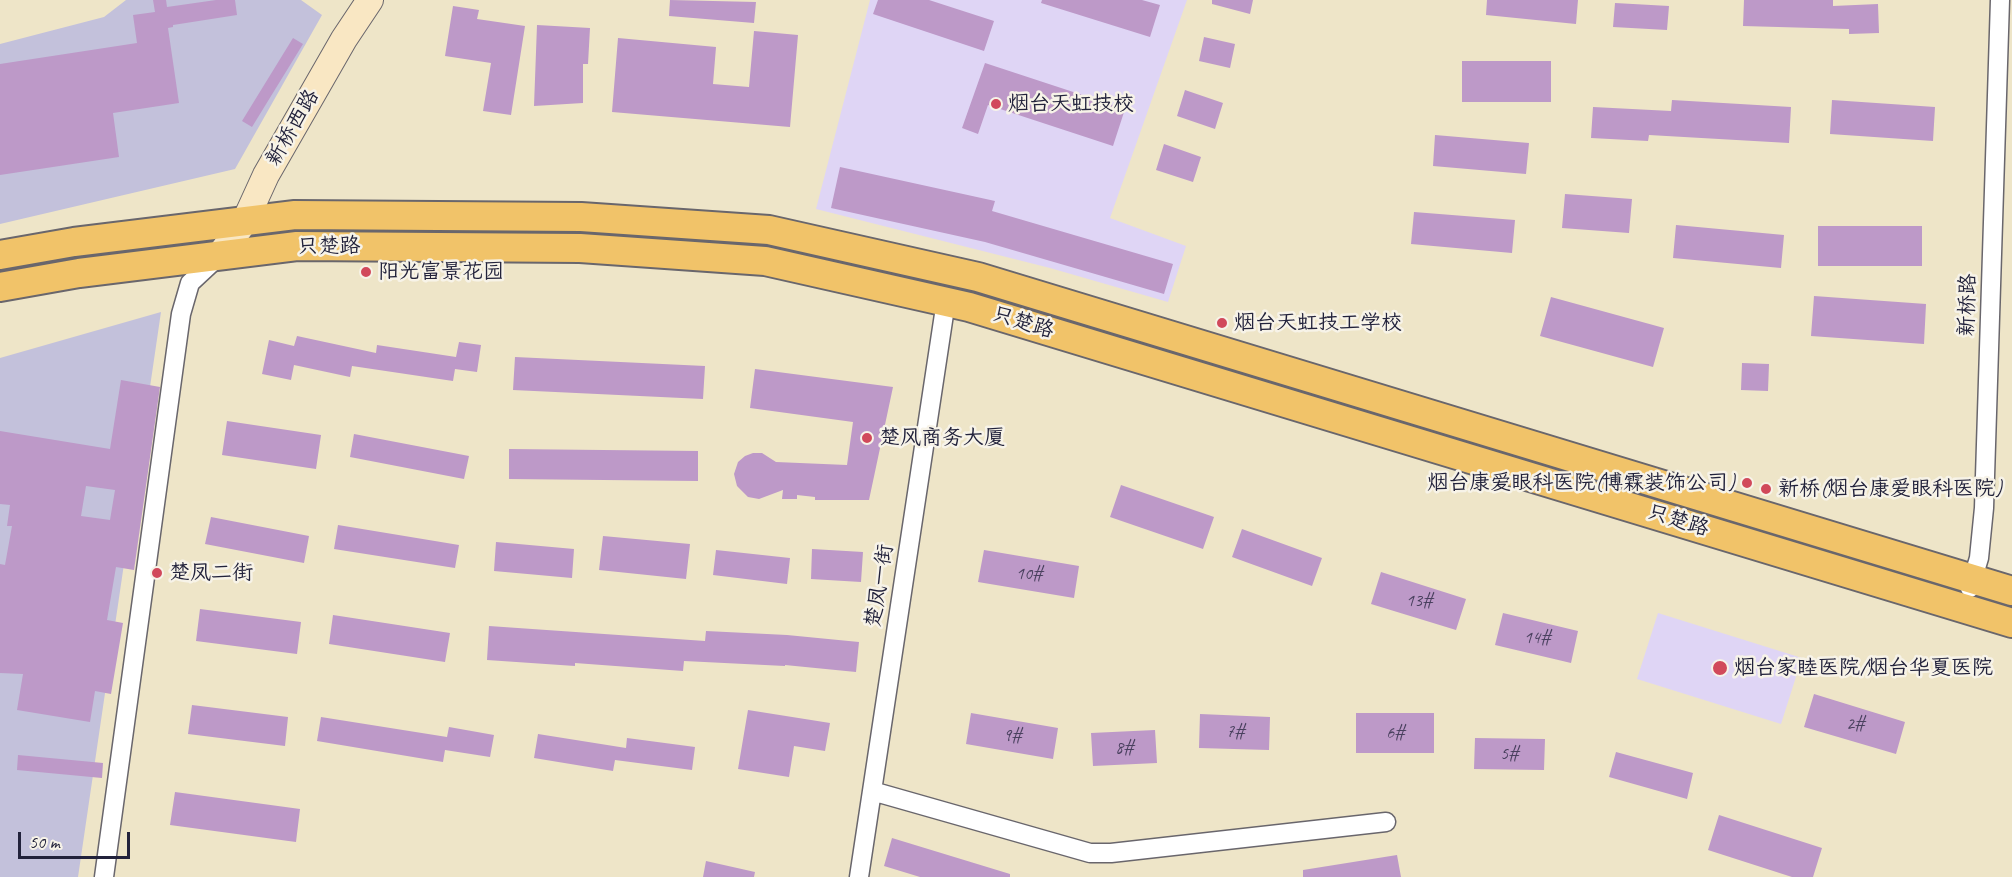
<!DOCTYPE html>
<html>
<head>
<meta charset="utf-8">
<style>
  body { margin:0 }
  #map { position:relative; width:2012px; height:877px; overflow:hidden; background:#eee5c8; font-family:Caveat,sans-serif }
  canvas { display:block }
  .scale { position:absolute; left:18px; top:832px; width:112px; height:27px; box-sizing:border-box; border:3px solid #22223b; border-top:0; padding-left:8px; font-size:18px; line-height:21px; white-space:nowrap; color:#22223b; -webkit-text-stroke:4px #f7f3e8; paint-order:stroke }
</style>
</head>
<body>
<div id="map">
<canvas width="2012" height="877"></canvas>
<div class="scale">50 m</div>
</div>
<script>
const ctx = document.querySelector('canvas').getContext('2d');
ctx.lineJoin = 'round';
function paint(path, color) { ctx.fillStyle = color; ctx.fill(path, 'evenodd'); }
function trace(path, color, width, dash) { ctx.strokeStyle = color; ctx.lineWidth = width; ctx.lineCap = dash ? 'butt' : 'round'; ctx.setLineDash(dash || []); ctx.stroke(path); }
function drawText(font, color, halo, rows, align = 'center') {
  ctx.font = font + ' Caveat,"LXGW WenKai TC",sans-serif'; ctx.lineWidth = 5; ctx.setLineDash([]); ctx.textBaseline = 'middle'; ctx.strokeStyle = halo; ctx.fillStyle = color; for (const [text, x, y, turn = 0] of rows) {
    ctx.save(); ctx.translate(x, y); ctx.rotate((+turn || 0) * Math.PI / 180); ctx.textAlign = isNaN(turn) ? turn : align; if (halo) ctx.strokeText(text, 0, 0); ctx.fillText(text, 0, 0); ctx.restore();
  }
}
paint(new Path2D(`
  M870,0H1187L1110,218L1186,246L1168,302L1050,268L816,209Z
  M1658,613L1802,658L1781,724L1637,679Z`), '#dfd5f5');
paint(new Path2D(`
  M126,0H301L322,15L235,169L0,224V44L104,17Z
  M161,312L78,877H0V358Z`), '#c3c1db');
paint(new Path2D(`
  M153,0H166L167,7L216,0H235L237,15L173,25V27L168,28L179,103L113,113L119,157L0,175V64L137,43L133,15L155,12Z
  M670,0L756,2L754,23L669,16Z
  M878,0H929L994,21L984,51L873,14Z
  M1042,0H1142L1160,5L1150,37L1041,3Z
  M1212,0H1253L1250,14L1212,4Z
  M1487,0H1578L1576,24L1486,15Z
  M1744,0H1833V6L1878,4L1879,33L1849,34V29L1743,26Z
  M1615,3L1669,6L1667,30L1613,27Z
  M453,6L479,10L477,19L525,26L511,115L483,111L491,63L445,56Z
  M537,25L590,28L588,64H583V103L534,106Z
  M754,31L798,35L790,127L612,112L618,38L716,47L713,84L749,87Z
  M1204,37L1235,44L1230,68L1199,61Z
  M293,38L303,44L252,127L242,121Z
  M1462,61H1551V102H1462Z
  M985,63L1125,109L1113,146L988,105L978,134L962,128Z
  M1185,90L1223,103L1215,129L1177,116Z
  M1672,100L1791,107L1789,143L1649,135L1648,141L1591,138L1593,107L1671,111Z
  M1832,100L1935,107L1933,141L1830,134Z
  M1435,135L1529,143L1526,174L1433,166Z
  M1164,144L1201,157L1193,182L1156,170Z
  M840,167L995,201L992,211L1173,264L1164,294L985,242L831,208Z
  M1565,194L1632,199L1629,233L1562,228Z
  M1414,212L1515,220L1512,253L1411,244Z
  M1676,225L1784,235L1781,268L1673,258Z
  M1818,226H1922V266H1818Z
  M1814,296L1926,304L1924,344L1811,336Z
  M1551,297L1664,328L1653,367L1540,336Z
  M297,336L376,353L377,345L456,357L459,342L481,345L477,372L455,369L453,381L352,366L350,377L294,365L291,380L262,374L269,340L294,346Z
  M515,357L705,366L703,399L513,390Z
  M1742,363L1769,364L1768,391L1741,390Z
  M755,369L893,387L869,500H815V497L797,495V499H782L783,490L759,499L748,497L737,486L734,474L738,462L745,456L753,453H762L776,462L847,465L853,422L750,408Z
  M121,380L160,387L134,570L116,567L107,620L123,623L111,694L95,691L90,722L17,710L23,674L0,673V564L5,565L12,526H7L10,505L0,504V431L110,449ZM86,486L115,490L110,520L81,516Z
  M227,421L321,435L316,469L222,455Z
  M354,434L469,456L464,479L350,457Z
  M509,449L698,451V481L509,479Z
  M1121,485L1214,517L1203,549L1110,517Z
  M211,517L309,536L304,563L205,544Z
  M338,525L459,545L455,568L334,549Z
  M1242,529L1322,558L1312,586L1232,557Z
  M603,536L690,544L686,579L599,570Z
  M496,542L574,549L572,578L494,571Z
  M812,549L863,552L861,582L811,579Z
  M716,550L790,558L787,584L713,575Z
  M984,550L1079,566L1074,598L978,582Z
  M1381,572L1466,599L1456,630L1371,604Z
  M200,609L301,622L297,654L196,641Z
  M1503,613L1578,631L1571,663L1495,645Z
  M333,615L450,633L445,662L329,644Z
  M489,626L705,641L706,631L787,635L859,642L856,672L785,665V666L684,661L683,671L575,663V666L487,660Z
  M1814,694L1905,722L1896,754L1804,727Z
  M192,705L288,717L285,746L188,734Z
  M748,710L830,723L825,751L794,746L789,777L738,769Z
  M971,713L1058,728L1053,759L966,744Z
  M1356,713H1434V753H1356Z
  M1200,714L1270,717L1269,750L1199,748Z
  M321,717L447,737L449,727L494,735L490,757L445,750L443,762L317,741Z
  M1155,730L1157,763L1093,766L1091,733Z
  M538,734L626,748L627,738L695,747L692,770L615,760L613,771L534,758Z
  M1475,738L1545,739L1544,770L1474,769Z
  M1616,752L1693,773L1687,799L1609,777Z
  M18,755L103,763L102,778L17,770Z
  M175,792L300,809L296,842L170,825Z
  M1719,815L1822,848L1813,877H1792L1708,850Z
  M892,838L1010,874V877H920L884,866Z
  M1397,855L1401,877H1303V870Z
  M706,861L755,872L754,877H703Z`), '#bd99c8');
const street = new Path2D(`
  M1970,588L1979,558L1984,508L2000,0
  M872,791L1090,853H1111L1386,822
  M104,877L181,314L190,283L219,256
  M859,877L946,301`);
const secondary = new Path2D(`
  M219,256L245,221L266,175L344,39L370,0`);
const primary = new Path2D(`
  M0,255L74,242L295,215L581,217L769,230L978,277L2012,591
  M0,287L79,273L297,246L580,248L765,261L969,307L2012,623`);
trace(street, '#69666c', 21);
trace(secondary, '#69666c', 28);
trace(primary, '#69666c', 32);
trace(street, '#fff', 18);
trace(secondary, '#f9e7c3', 26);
trace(primary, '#f1c369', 28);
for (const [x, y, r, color] of [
  [996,104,6,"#d1495b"],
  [366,272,6,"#d1495b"],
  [1222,323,6,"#d1495b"],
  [867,438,6,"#d1495b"],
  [1747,483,6,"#d1495b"],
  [1766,489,6,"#d1495b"],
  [157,573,6,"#d1495b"],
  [1720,668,8,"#d1495b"]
]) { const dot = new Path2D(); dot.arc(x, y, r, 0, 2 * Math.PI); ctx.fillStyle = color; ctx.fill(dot); trace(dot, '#f7f3e8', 2); }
drawText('18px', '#49405e', null, [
  ["10#",1029,574],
  ["13#",1419,601],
  ["14#",1537,638],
  ["2#",1855,724],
  ["7#",1235,732],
  ["6#",1395,733],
  ["9#",1012,736],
  ["8#",1124,748],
  ["5#",1509,754]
]);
drawText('21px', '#22223b', '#f7f3e8', [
  ["烟台天虹技校",1008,104],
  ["阳光富景花园",378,272],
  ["烟台天虹技工学校",1234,323],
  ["楚风商务大厦",879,438],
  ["烟台康爱眼科医院(博霖装饰公司)",1735,483,"right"],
  ["新桥(烟台康爱眼科医院)",1778,489],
  ["楚凤二街",169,573],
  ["烟台家睦医院/烟台华夏医院",1734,668]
], 'left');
drawText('21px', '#22223b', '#f7f3e8', [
  ["新桥西路",293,128,-60],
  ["只楚路",329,247,-1],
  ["新桥路",1968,305,-88],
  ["只楚路",1023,323,17],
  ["只楚路",1678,521,17],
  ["楚凤一街",880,586,-81]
]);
</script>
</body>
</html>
